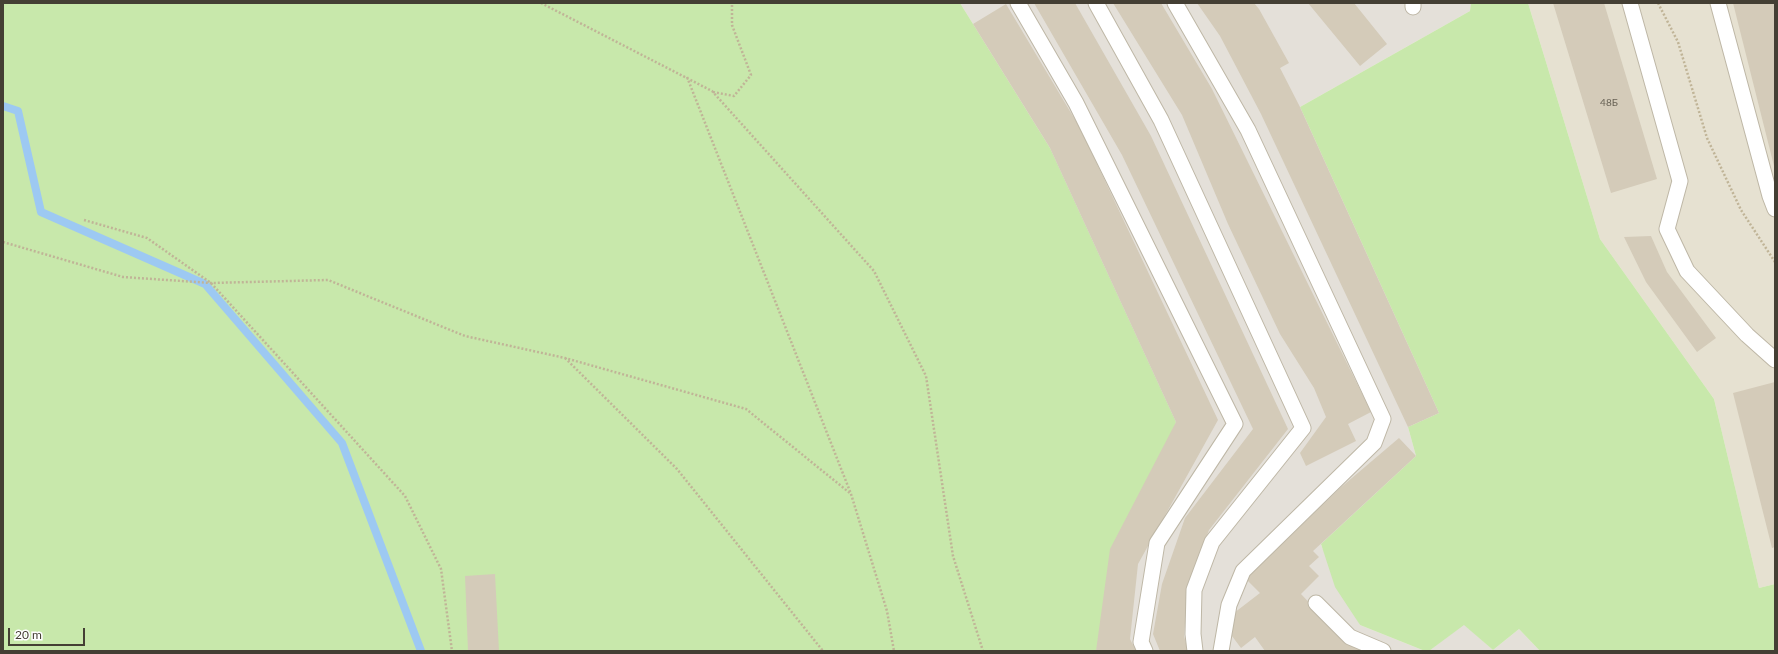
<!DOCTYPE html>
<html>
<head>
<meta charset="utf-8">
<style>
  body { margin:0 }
  #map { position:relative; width:1778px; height:654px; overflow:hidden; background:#f2efe4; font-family:Lato,sans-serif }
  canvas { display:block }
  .frame { position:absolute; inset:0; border:4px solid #443f34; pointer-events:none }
  .scale { position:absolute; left:8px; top:628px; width:77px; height:18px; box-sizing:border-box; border:2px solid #443f34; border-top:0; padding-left:5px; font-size:12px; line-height:14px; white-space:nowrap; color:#443f34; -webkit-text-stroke:3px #fff; paint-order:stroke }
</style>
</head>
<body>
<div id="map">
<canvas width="1778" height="654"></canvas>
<div class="frame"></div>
<div class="scale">20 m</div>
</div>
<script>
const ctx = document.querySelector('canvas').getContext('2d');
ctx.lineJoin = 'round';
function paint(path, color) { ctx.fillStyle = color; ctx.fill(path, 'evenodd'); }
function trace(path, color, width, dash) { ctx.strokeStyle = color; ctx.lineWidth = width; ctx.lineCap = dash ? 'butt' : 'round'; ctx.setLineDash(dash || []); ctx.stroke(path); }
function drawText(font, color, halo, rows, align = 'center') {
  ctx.font = font + ' Lato,sans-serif'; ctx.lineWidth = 3; ctx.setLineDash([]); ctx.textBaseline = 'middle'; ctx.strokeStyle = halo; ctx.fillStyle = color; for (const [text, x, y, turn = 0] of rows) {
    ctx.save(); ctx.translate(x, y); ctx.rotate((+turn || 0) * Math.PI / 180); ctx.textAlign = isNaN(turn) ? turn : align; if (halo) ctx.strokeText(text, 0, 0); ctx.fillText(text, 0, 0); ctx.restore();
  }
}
paint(new Path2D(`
  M1528,3H1775V584L1759,588L1714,399L1600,239Z`), '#e6e1d1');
paint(new Path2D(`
  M960,3H1471L1470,11L1300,107L1439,413L1408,427L1416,456L1321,545L1360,625L1425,651H1096L1050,148Z
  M1464,624L1493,650L1519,629L1540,651H1429Z`), '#e4e0d9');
paint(new Path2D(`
  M3,3H960L1050,148L1176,422L1096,651H3Z
  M1471,3H1528L1600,239L1714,399L1759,588L1775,584V651H1540L1519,629L1493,650L1464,625L1429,651H1425L1360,625L1335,587L1321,544L1416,456L1408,427L1439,413L1300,107L1470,11Z`), '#c8e8ab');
trace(new Path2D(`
  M3,106L18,111L41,212L205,284L342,443L421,651`), '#9dc9f2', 8);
paint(new Path2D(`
  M1034,3H1075L1151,136L1288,429L1209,530L1188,585L1184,636L1188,651H1160L1153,634L1162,584L1185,518L1253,429L1122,155Z
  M1113,3H1161L1212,89L1371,412L1348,424L1356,441L1306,466L1300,453L1326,417L1314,388L1280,334L1228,224L1182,115Z
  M1197,3H1254L1259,9L1289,63L1280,68L1300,107L1439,413L1408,427L1261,114L1220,36Z
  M1308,3H1354L1387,44L1360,66Z
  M1553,3H1604L1657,179L1611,193Z
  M1733,3H1775V165L1774,166Z
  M1006,4L1080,128L1218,420L1138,564L1130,639L1136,651H1096L1110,549L1176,422L1050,148L973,24Z
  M1651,236L1667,272L1716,338L1697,352L1646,282L1624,237Z
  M1775,382V547L1772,548L1733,393Z
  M1399,438L1416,456L1313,551L1319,557L1309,566L1319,576L1301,594L1347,643L1367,651H1265L1255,637L1241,648L1232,636L1234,613L1260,593L1246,579L1339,489Z
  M495,574L499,651H468L465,576Z`), '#d4cbb9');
const service = new Path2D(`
  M1018,3L1076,103L1235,424L1157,543L1141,642L1145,651
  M1096,3L1161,120L1303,428L1212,542L1194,590L1193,634L1195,651
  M1175,3L1248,130L1383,419L1374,443L1243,571L1229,605L1221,651
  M1413,3V7
  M1630,3L1680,181L1667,229L1687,271L1747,335L1775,360
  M1718,3L1770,196L1775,209
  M1316,603L1350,637L1383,651`);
trace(service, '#beb7a6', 17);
trace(new Path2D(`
  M541,3L712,91L874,271L926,376L953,556L983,651
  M1658,3L1678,42L1707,138L1741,210L1775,262
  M687,77L851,494L887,611L894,651
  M713,92L734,96L751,75L732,25V3
  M84,220L147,238L211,283L405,496L441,569L452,651
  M3,242L123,277L211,283L328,280L465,336L565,358L746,409L851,494
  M565,358L677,469L823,651`), '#c0b497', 2.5, [2, 2]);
trace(service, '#fff', 15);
drawText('10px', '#686255', null, [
  ["48Б",1609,103]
]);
</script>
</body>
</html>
